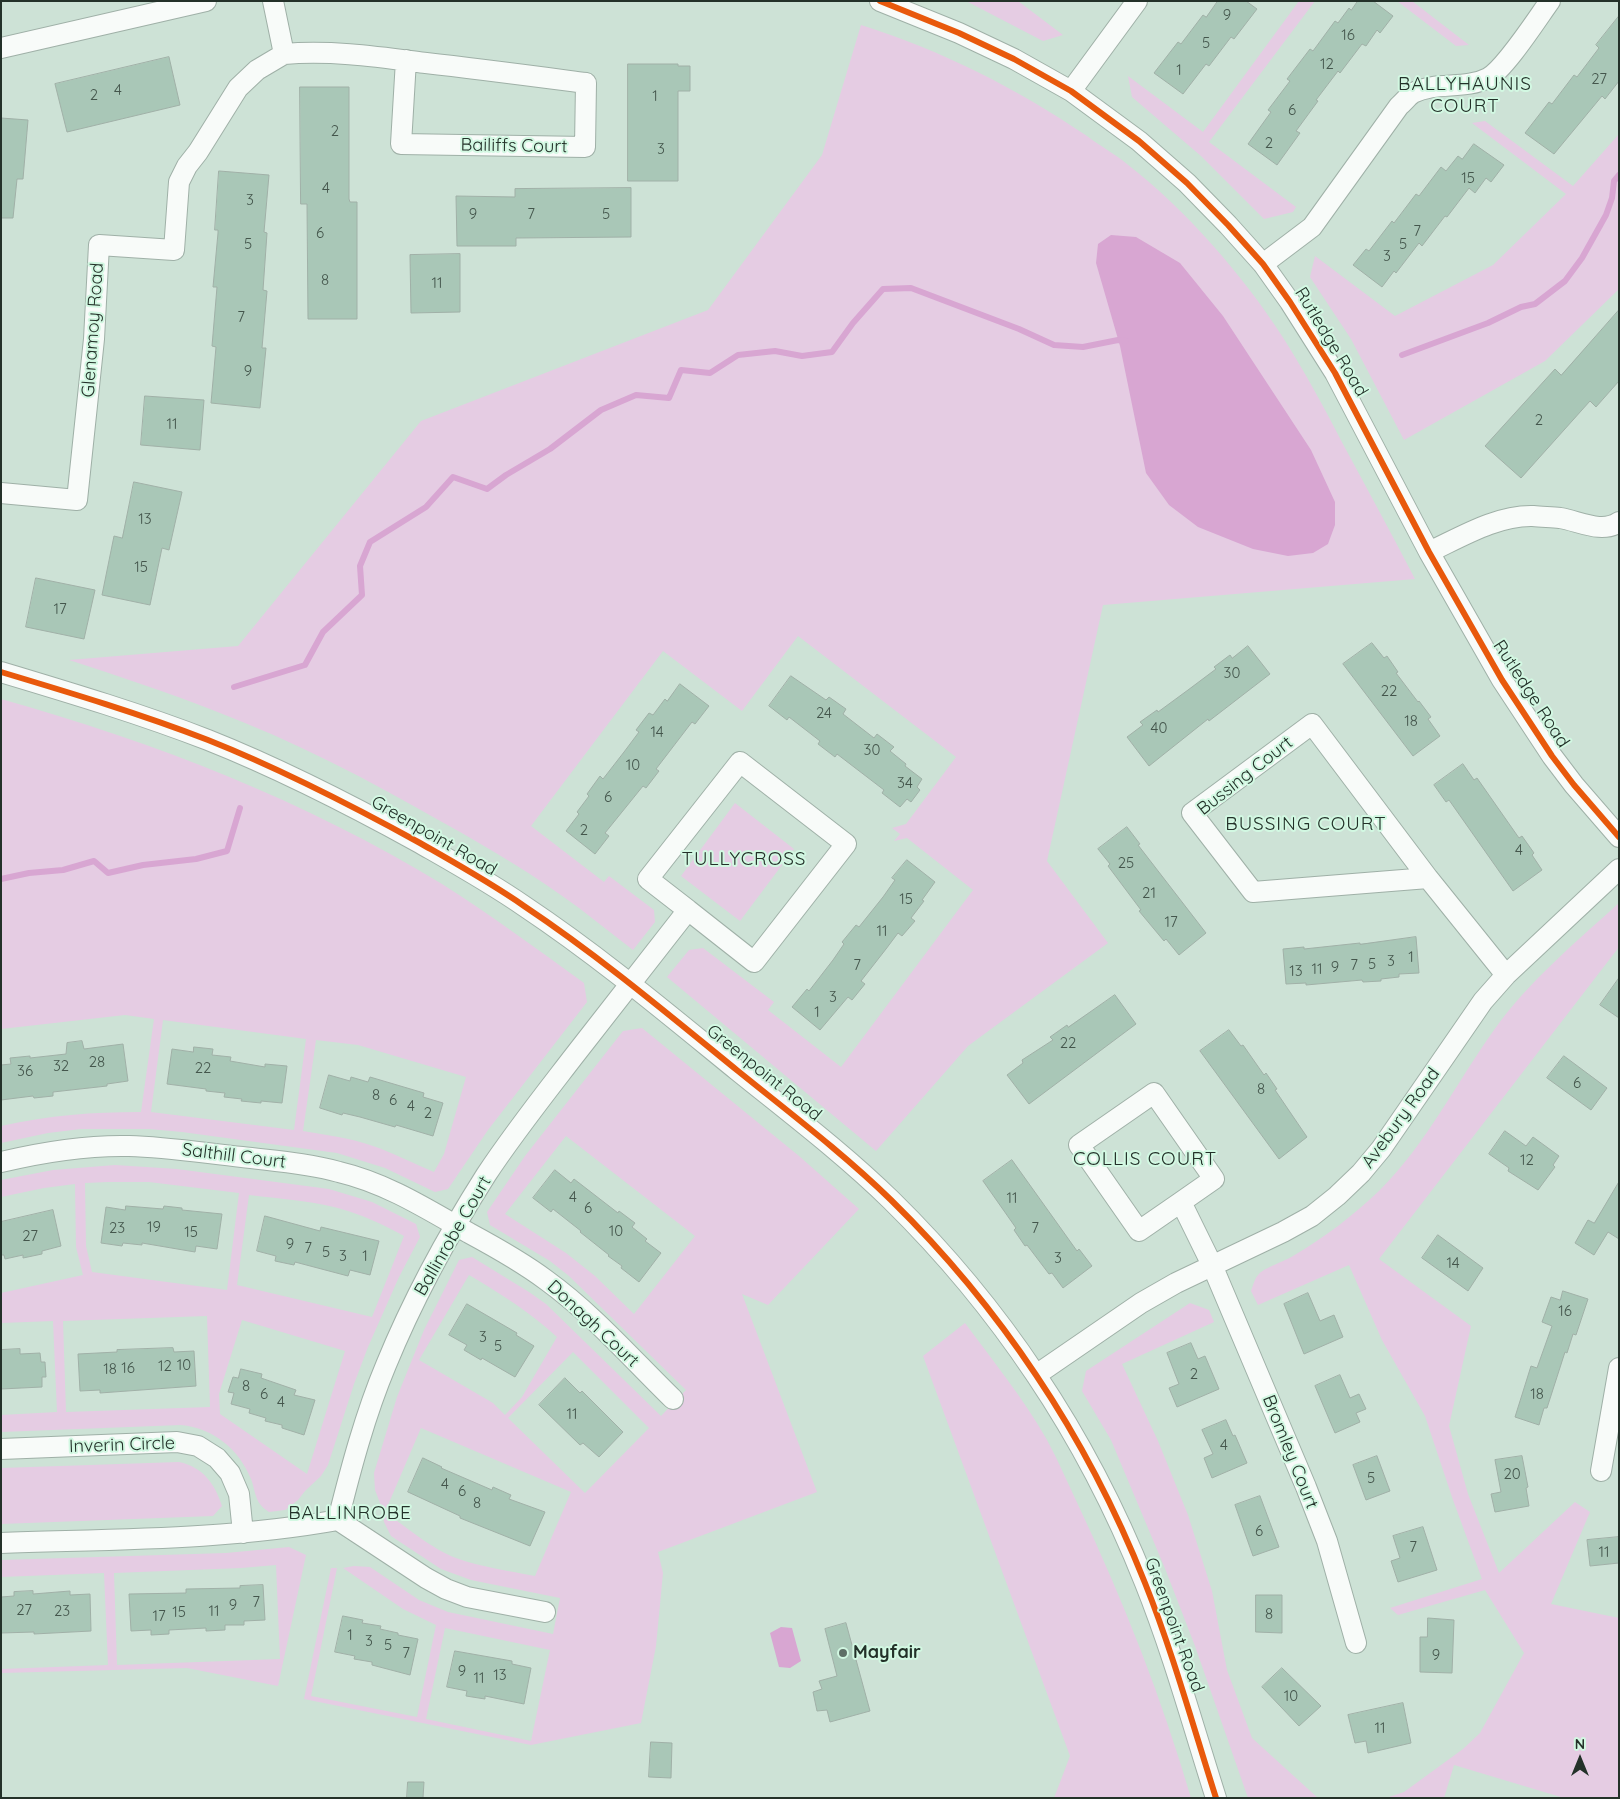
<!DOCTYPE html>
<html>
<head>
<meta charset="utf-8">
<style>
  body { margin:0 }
  #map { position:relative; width:1620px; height:1799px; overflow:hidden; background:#cde2d6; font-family:Quicksand,sans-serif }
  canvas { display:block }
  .frame { position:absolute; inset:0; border:2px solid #233129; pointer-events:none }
  .north { position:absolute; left:1555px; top:1734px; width:50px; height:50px; -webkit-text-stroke:4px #d2f8e2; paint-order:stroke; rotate:0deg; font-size:14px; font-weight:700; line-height:20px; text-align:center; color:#233129 }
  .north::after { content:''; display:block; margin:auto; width:18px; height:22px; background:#233129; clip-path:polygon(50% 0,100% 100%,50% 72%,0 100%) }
</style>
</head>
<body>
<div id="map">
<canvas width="1620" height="1799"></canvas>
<div class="frame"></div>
<div class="north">N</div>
</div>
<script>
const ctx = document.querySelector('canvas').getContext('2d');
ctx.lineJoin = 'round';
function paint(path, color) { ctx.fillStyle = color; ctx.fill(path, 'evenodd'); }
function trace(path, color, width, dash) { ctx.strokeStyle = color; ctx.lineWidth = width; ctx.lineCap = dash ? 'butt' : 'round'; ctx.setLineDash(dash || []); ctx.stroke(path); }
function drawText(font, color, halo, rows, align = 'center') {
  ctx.font = font + ' Quicksand,sans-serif'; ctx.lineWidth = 4; ctx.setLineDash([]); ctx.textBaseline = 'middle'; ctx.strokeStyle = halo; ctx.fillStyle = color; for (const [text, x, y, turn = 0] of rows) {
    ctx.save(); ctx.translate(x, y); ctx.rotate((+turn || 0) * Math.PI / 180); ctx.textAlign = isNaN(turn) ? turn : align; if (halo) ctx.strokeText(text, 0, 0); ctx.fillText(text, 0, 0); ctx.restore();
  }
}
paint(new Path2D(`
  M966,1H1018L1063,35L1043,41Z
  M1299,1H1315L1209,142L1296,207L1293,212L1264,219L1201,156L1132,97L1128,76L1203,132Z
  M1397,1H1412L1469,45L1456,46Z
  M861,25C943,51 1016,88 1087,136C1100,146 1115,154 1127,164C1185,209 1243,275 1282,336C1305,372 1325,409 1344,446C1368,490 1392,535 1415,579L1103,605L1047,861L1108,943L968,1046L876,1151L667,977L689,950L703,948L774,1002L768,1010L841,1067L973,890L907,838L894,841L900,834L892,828L906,824L956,757L798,636L742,711L663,651L531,826L604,882L609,876L654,910L655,922L633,950C615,936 597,922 579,908C536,876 489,848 442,822C369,780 294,741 215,711C167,692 118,676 69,660L238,646L421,421L708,310L822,155Z
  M1485,121L1573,186L1619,134V289L1545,361L1404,440L1351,339L1310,277L1315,256L1395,316L1493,265L1566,194L1472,123Z
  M1,699C155,742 306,801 442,884C491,915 537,949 584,983L587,1002L488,1130L448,1189L435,1192L385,1168L337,1153L182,1132L149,1129H81L48,1133L1,1143V1126C51,1115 91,1112 141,1112L154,1019L125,1015L1,1029ZM163,1020L306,1039L294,1130L151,1112ZM316,1040L358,1045L466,1077L444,1154L434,1172C414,1164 394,1153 373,1146C350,1138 327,1135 303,1131Z
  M735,803L794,849L740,921L681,876Z
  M1619,903V947L1379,1259L1471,1326L1449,1426L1468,1494L1499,1573L1575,1502L1590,1512L1551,1604L1619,1618V1798H1564L1454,1765L1444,1798H1386L1404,1792L1463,1749L1480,1733L1524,1653L1485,1590L1398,1615L1390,1608L1482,1579L1453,1500L1425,1416L1382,1340L1349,1265L1258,1305L1251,1291C1253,1286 1255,1277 1259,1274C1264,1268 1285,1261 1293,1256C1324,1238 1354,1215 1380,1190C1427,1143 1456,1083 1494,1030C1529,981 1575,943 1619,903Z
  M642,1028L799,1156L859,1209L768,1305L742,1294L817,1492L658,1552L663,1573L656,1646L641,1723L531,1745L304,1699L331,1568H337L311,1696L417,1717L436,1625L403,1609L343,1568L354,1566L370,1567L419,1600L448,1612L553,1634L560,1598L471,1580L441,1569L391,1536L384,1522L382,1508L375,1490L374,1473L397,1397L424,1330L459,1260L472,1257L529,1292L546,1304L661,1416L686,1390L569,1276L550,1261L490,1225L487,1212L525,1156L623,1031ZM566,1136L695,1236L634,1314L595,1276L566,1253L505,1214ZM469,1275C501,1294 530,1312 557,1337L522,1397L505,1415L493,1403L419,1360ZM573,1352L649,1428L585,1493L508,1418ZM421,1428L571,1492L535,1576C509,1571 481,1567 456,1558C432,1549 406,1527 385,1512ZM445,1628L550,1650L531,1741L426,1719Z
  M115,1165L177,1169L329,1189L372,1202L416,1224L420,1237L399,1277L368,1347L354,1384L328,1465L321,1476L305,1491L298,1500L285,1510L269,1512C266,1510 262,1507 260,1504C255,1498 254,1486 251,1479C239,1449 213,1428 181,1425L1,1432V1415L57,1412L53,1321L1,1323V1293L83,1275L76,1247L75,1184L44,1188L1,1197V1180L53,1170ZM108,1182H149L239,1193L227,1290L92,1272L86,1246L85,1183ZM249,1195C282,1199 316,1201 348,1211C367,1217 386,1226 404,1236L372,1317L237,1285ZM207,1316L210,1407L66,1412L63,1321ZM242,1320L345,1351L307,1474L220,1414L219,1394Z
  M1190,1303L1209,1310L1214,1322L1122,1364L1158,1441L1188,1515L1212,1591L1227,1670L1252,1738L1318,1798H1248L1195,1646L1166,1571L1111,1440L1082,1391L1086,1371Z
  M965,1323C993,1361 1024,1399 1047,1440C1059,1462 1069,1486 1080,1509C1124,1602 1162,1699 1191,1798H1054L1070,1756L923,1356Z
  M179,1462C203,1467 215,1484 222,1506L213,1516L1,1524V1468Z
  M289,1547L306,1555L278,1686L187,1668L1,1673V1669L108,1665L104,1573L1,1577V1560L226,1553ZM276,1565L280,1659L117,1665L114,1573L241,1568Z`), '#e5cce3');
paint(new Path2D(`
  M1111,235L1136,237L1180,263L1223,316L1311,450L1335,502V525L1328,544L1313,553L1288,556L1253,549L1198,527L1169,505L1146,473L1120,346L1096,263L1098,244Z
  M781,1627L792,1628L801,1661L790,1668L779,1667L770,1633Z`), '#d8a6d2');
trace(new Path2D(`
  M1402,355L1488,323L1521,307L1535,304L1565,281L1582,258L1606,215L1612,198L1614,181L1619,175
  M234,687L305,665L323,632L362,595L360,566L370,542L426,507L453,477L487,489L506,475L550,449L601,410L636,395L669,398L681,370L710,373L738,355L775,351L802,356L832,352L853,323L883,289L911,288L1019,329L1054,345L1083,347L1118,340L1126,341
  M1,879L29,873L63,870L94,861L108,873L143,865L196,859L227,851L240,808`), '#d8a6d2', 6);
const building = new Path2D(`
  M1218,1H1246L1257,9L1234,39L1231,37L1209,66L1206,64L1183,94L1154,73L1178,42L1181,44L1203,15L1206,17Z
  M1358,1H1373L1393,16L1380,33L1377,30L1366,46L1362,44L1340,73L1338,71L1316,100L1318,101L1296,131L1300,133L1277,165L1248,144L1271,112L1268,110L1290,81L1287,79L1310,49L1313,51L1335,21L1338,23L1349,8L1351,10Z
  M1619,16V81L1605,99L1602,96L1554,154L1525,133L1549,102L1552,104L1574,75L1577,77L1599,48L1596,45Z
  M169,57L180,105L67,132L55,84Z
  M628,64H678V66H690V91H678V181H628Z
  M300,87H349V199L350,202H357V319H308L307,204H301Z
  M1,118L28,120L23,179H17L13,218H1Z
  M1474,144L1504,165L1491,182L1486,178L1475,193L1469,188L1447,217L1445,216L1422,246L1419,243L1396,273L1394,271L1382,287L1353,265L1366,249L1369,251L1392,221L1394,223L1416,194L1419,196L1441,167L1446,171L1458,156L1462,159Z
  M219,171L269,175L264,232L267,233L263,290L267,291L262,348H266L260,408L211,403L216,347L212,346L217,287H213L218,233V230H215Z
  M631,188V237L516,238V246H457L456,196L515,197V189Z
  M460,254V312L411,313L410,255Z
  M1619,310V381L1596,407L1590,401L1521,478L1485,446L1555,369L1561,375Z
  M145,396L204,400L200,450L141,445Z
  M134,482L182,492L169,550L162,548L150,605L102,595L114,536L122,538Z
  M36,578L95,590L84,639L26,627Z
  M1372,643L1384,658L1387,656L1398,672L1396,673L1418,702L1419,701L1431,717L1428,719L1440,736L1413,756L1343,664Z
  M1248,646L1270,674L1209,721L1208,719L1149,766L1127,737L1143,725L1140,722L1157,710L1158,712L1188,690L1216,669L1214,667L1230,655L1232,658Z
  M791,676L826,700L829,697L846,709L843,714L874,738L877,734L894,747L890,751L906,764L905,766L922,779L917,787L920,790L911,802L907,799L900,807L882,793L884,790L837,754L835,757L818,744L820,741L789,717L787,720L769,706Z
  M680,684L709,706L695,724L692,722L656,769L659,771L646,788L643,786L605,833L609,836L595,854L566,831L579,814L577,812L589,796L587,794L600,776L603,779L624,752L639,732L636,730L649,713L653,715L665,699L667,701Z
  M1463,764L1474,780L1477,778L1519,838L1522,836L1534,853L1532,855L1542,870L1513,891L1449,800L1446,802L1434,785Z
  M1127,827L1140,844L1138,845L1206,933L1179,955L1166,939L1164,941L1139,911L1141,910L1108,866L1110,864L1098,849Z
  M907,860L935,882L922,900L924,901L911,918L915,921L902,936L898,933L886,949L861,981L865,984L852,1000L848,997L820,1030L792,1007L807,989L809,991L833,960L844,944L842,942L856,925L859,927L883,897L895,880L892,878Z
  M1416,937L1419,973L1399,974V977L1381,979V981L1363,982L1362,980L1306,985V983L1286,984L1283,949L1304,947V949L1360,943V944Z
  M1619,978V1018L1600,1005Z
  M1115,995L1136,1024L1029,1104L1007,1075L1023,1063L1022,1060L1053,1040L1050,1037L1067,1025L1068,1027Z
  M1229,1030L1241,1046L1243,1045L1264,1075L1266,1073L1277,1089L1275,1090L1307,1137L1279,1159L1200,1051Z
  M82,1041L84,1049L123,1044L128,1081L107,1084V1086L53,1092V1096L34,1098L33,1096L1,1100V1065L11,1064L10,1058L30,1056V1058L66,1054L67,1043Z
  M194,1047L213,1049L212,1055L231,1057L230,1061L265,1067V1064L287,1066L282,1103L261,1101V1103L241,1101L242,1099L224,1097L225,1093L206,1091V1089L167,1084L172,1049L193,1052Z
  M1564,1056L1607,1088L1591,1110L1547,1078Z
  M329,1075L350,1081L351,1077L368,1082L370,1077L424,1093L423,1097L443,1103L433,1136L396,1125L395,1127L360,1117L343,1113L342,1115L320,1108Z
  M1505,1131L1526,1146L1533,1137L1559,1156L1553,1165L1555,1167L1538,1190L1508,1171L1509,1168L1489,1154Z
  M1012,1160L1077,1251L1079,1249L1092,1266L1063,1288L1052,1273L1049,1274L1027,1245L1025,1246L1014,1230L1016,1228L983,1181Z
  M555,1170L571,1183L574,1179L618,1213L619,1211L635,1223L632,1227L647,1239L645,1241L661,1253L639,1282L621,1268L622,1266L608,1256L609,1255L580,1232L581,1231L553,1209L551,1212L533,1198Z
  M1619,1182V1239L1608,1232L1594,1255L1575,1243L1588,1220L1594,1223Z
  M126,1206L163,1209L164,1206L182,1208V1210L222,1214L217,1249L196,1246L195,1252L142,1243V1245L123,1243L122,1246L101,1243L106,1207L125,1210Z
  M53,1210L61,1246L42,1251V1254L23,1258V1255L5,1259L4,1255H1V1222Z
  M265,1216L320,1231L321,1227L379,1241L370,1275L350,1270L348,1276L295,1262L294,1265L275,1261L276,1256L257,1251Z
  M1438,1235L1483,1268L1468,1291L1422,1258Z
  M1563,1291L1588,1299L1576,1335L1573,1334L1567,1353L1565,1352L1547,1408H1544L1539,1425L1515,1417L1531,1366L1537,1368L1552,1326L1542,1322L1551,1297L1560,1300Z
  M1308,1293L1320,1321L1334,1315L1343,1337L1304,1354L1284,1304Z
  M467,1304L517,1333L516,1335L534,1346L515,1377L482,1358L481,1360L464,1350L467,1345L449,1335Z
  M1191,1343L1198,1359L1205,1356L1219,1389L1177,1407L1169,1388L1179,1384L1167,1353Z
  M173,1348L174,1352L194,1351L196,1386L100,1393V1390L80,1391L78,1354L117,1352V1350Z
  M20,1349V1354L40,1353L41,1362H45L46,1377H42V1387L1,1389V1350Z
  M241,1369L262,1374L261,1378L296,1390L294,1395L315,1400L304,1435L282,1428V1425L265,1421L266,1418L249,1413L250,1409L231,1404L234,1393L228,1392L233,1377L238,1378Z
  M1340,1375L1350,1398L1359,1394L1366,1409L1356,1413L1360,1422L1335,1433L1315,1386Z
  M565,1378L580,1393L582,1391L623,1432L599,1457L583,1443L580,1445L539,1405Z
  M1226,1420L1233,1436L1235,1435L1247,1463L1212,1478L1204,1458L1213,1454L1202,1430Z
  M1377,1456L1390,1491L1366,1500L1353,1465Z
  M1522,1456L1528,1487L1526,1488L1529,1506L1495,1512L1491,1494L1501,1492L1495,1460Z
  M423,1458L442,1467L441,1468L492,1490L493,1487L511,1495L509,1499L545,1512L530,1546L460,1518V1516L408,1492Z
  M1260,1496L1279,1547L1253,1556L1235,1505Z
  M1423,1527L1437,1570L1398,1582L1391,1561L1400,1558L1393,1536Z
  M1619,1537V1563L1590,1566L1587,1540Z
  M263,1585L265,1620L244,1621V1625H225V1630L206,1631V1628L169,1630V1634L151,1635V1630L131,1631L129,1594L186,1593V1589L240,1588V1586Z
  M33,1591V1594L70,1591V1595L90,1594L91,1631L34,1634V1632L1,1633V1597L14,1596V1592Z
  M1256,1595H1282V1633L1256,1632Z
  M343,1616L363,1620L362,1623L381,1626L380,1629L398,1633V1635L418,1639L410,1675L372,1665V1662L354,1659L355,1656L335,1652Z
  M1428,1618L1454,1620L1452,1673L1420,1672V1637H1427Z
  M846,1623L870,1711L830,1722L827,1710L817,1711L813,1692L822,1689L819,1681L837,1676L825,1629Z
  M455,1651L512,1661V1664L531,1668L524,1704L485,1696V1699L466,1696L467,1691L447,1687Z
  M1282,1668L1321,1706L1299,1726L1262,1687Z
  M1403,1703L1411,1743L1368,1753L1366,1741L1355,1743L1348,1715Z
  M651,1742L672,1743L671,1778L649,1777Z
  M408,1782H424L423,1798H407Z`);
paint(building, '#a9c7b7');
trace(building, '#a0b0a7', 1);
const street = new Path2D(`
  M273,1L284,54C332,50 379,57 426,63C479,69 532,76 586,83L585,147L401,144L406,60
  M880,1L959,33L1014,59L1071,91L1139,141L1187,183L1228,225L1263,264L1290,302L1335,373L1429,552L1502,680L1552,756L1574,785L1619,837
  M1,48L206,1
  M1071,91L1137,1
  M1263,264L1312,227L1399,106C1404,102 1408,96 1413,93C1436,81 1465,90 1488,78C1505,69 1537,19 1550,1
  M1,493L77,500L94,339L99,245L174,250L179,182L187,166L198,152L238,88L257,70L284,54
  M1429,552C1461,537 1497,515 1533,516C1542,517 1552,517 1560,518C1579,521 1602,534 1619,522
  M1,672C71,693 141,714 208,740C281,769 351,805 420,843C455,863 491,883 524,906C599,956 668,1014 738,1071C790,1113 844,1154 891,1200C945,1253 994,1312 1036,1375C1079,1439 1116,1510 1145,1583C1173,1653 1193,1726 1216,1798
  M1428,878L1253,892L1192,813L1312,724L1428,878L1506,975
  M1,1162C43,1152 85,1145 129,1146C166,1147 204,1153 242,1157C274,1161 307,1163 339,1172C386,1183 427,1209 469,1233C495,1247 522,1262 546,1280C593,1314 632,1359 673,1399
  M1181,1202L1139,1231L1079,1145L1154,1093L1214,1179L1181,1202L1212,1265L1306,1487L1327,1541L1356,1643
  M1036,1375L1141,1303L1176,1283L1283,1232L1312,1216L1337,1196L1361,1173L1381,1149L1483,1001L1506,975L1619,869
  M1,1449L177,1442L198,1446L217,1458L230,1473L239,1494L243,1533
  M1601,1471L1619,1368
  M338,1520C351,1468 365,1415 386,1365C413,1299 448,1235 486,1175C513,1134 544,1095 574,1056C612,1008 650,959 688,910L754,962L846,844L740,762L648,879L688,910
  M338,1520L426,1578L446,1589L467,1597L545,1612
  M1,1543C113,1539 227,1540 338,1520`);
trace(street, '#9fb0a7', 22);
trace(street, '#f8fbf9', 20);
trace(new Path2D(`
  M880,1L959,33L1014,59L1071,91L1139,141L1187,183L1228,225L1263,264L1290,302L1335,373L1429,552L1502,680L1552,756L1574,785L1619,837
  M1,672C71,693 141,714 208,740C281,769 351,805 420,843C455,863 491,883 524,906C599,956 668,1014 738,1071C790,1113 844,1154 891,1200C945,1253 994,1312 1036,1375C1079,1439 1116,1510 1145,1583C1173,1653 1193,1726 1216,1798`), '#e8590c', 6);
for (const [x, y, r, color] of [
  [843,1653,5,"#5e6f66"]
]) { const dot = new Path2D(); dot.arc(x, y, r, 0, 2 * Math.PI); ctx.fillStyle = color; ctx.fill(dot); trace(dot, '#d2f8e2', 2); }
drawText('15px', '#44564c', null, [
  ["9",1227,15],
  ["16",1348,35],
  ["5",1206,43],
  ["12",1327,64],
  ["1",1179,70],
  ["27",1599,79],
  ["4",118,90],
  ["2",94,95],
  ["1",655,96],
  ["6",1292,110],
  ["2",335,131],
  ["2",1269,143],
  ["3",661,149],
  ["15",1468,178],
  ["4",326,188],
  ["3",250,200],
  ["9",473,214],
  ["7",531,214],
  ["5",606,214],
  ["7",1417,231],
  ["6",320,233],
  ["5",248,244],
  ["5",1403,244],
  ["3",1387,256],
  ["8",325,280],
  ["11",437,283],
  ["7",241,317],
  ["9",248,371],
  ["2",1539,420],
  ["11",172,424],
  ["13",145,519],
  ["15",141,567],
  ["17",60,609],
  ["30",1232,673],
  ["22",1389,691],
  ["24",824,713],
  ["18",1411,721],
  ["40",1159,728],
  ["14",657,732],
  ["30",872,750],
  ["10",633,765],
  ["34",905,783],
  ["6",608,797],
  ["2",584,830],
  ["4",1519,850],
  ["25",1126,863],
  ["21",1149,893],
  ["15",906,899],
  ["17",1171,922],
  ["11",882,931],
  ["1",1411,957],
  ["3",1391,961],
  ["5",1372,964],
  ["7",857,965],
  ["7",1354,965],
  ["9",1335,967],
  ["11",1317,969],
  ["13",1296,971],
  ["3",833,997],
  ["1",817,1012],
  ["22",1068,1043],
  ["28",97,1062],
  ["32",61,1066],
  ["22",203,1068],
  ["36",25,1071],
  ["6",1577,1083],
  ["8",1261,1089],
  ["8",376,1095],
  ["6",393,1100],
  ["4",411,1106],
  ["2",428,1113],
  ["12",1527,1160],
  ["4",573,1197],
  ["11",1012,1198],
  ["6",588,1208],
  ["19",154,1227],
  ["23",117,1228],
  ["7",1035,1228],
  ["10",616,1231],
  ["15",191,1232],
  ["27",30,1236],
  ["9",290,1244],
  ["7",308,1248],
  ["5",326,1252],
  ["3",343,1256],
  ["1",365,1256],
  ["3",1058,1258],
  ["14",1453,1263],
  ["16",1565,1311],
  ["3",483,1337],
  ["5",498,1346],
  ["10",184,1365],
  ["12",165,1366],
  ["16",128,1368],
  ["18",110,1369],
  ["2",1194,1374],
  ["8",246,1386],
  ["6",264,1394],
  ["18",1537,1394],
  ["4",281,1402],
  ["11",572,1414],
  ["4",1224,1445],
  ["20",1512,1474],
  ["5",1371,1478],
  ["4",445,1484],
  ["6",462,1491],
  ["8",477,1503],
  ["6",1259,1531],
  ["7",1413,1547],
  ["11",1604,1552],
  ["7",256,1602],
  ["9",233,1605],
  ["27",24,1610],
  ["23",62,1611],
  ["11",214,1611],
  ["15",179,1612],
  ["8",1269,1614],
  ["17",159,1616],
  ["1",350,1635],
  ["3",369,1641],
  ["5",388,1645],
  ["7",406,1653],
  ["9",1436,1655],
  ["9",462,1671],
  ["13",500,1675],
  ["11",479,1678],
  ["10",1291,1696],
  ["11",1380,1728]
]);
drawText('18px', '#233129', '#d2f8e2', [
  ["Bailiffs Court",514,146,1],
  ["Glenamoy Road",93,330,-86],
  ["Rutledge Road",1331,342,59],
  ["Rutledge Road",1531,694,57],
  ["Bussing Court",1245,776,-38],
  ["Greenpoint Road",434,836,30],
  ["Greenpoint Road",764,1073,39],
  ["Avebury Road",1401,1118,-54],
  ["Salthill Court",234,1156,7],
  ["Ballinrobe Court",453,1236,-60],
  ["Donagh Court",593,1324,43],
  ["Inverin Circle",122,1445,-2],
  ["Bromley Court",1290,1452,68],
  ["Greenpoint Road",1174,1625,70]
]);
drawText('bold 18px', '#233129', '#d2f8e2', [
  ["Mayfair",853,1653]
], 'left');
ctx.letterSpacing = '1px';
drawText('19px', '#233129', '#d2f8e2', [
  ["BALLYHAUNIS",1465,84],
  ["COURT",1465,106],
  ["BUSSING COURT",1306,824],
  ["TULLYCROSS",744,859],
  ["COLLIS COURT",1145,1159],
  ["BALLINROBE",350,1513]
]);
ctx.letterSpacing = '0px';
</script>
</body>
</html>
